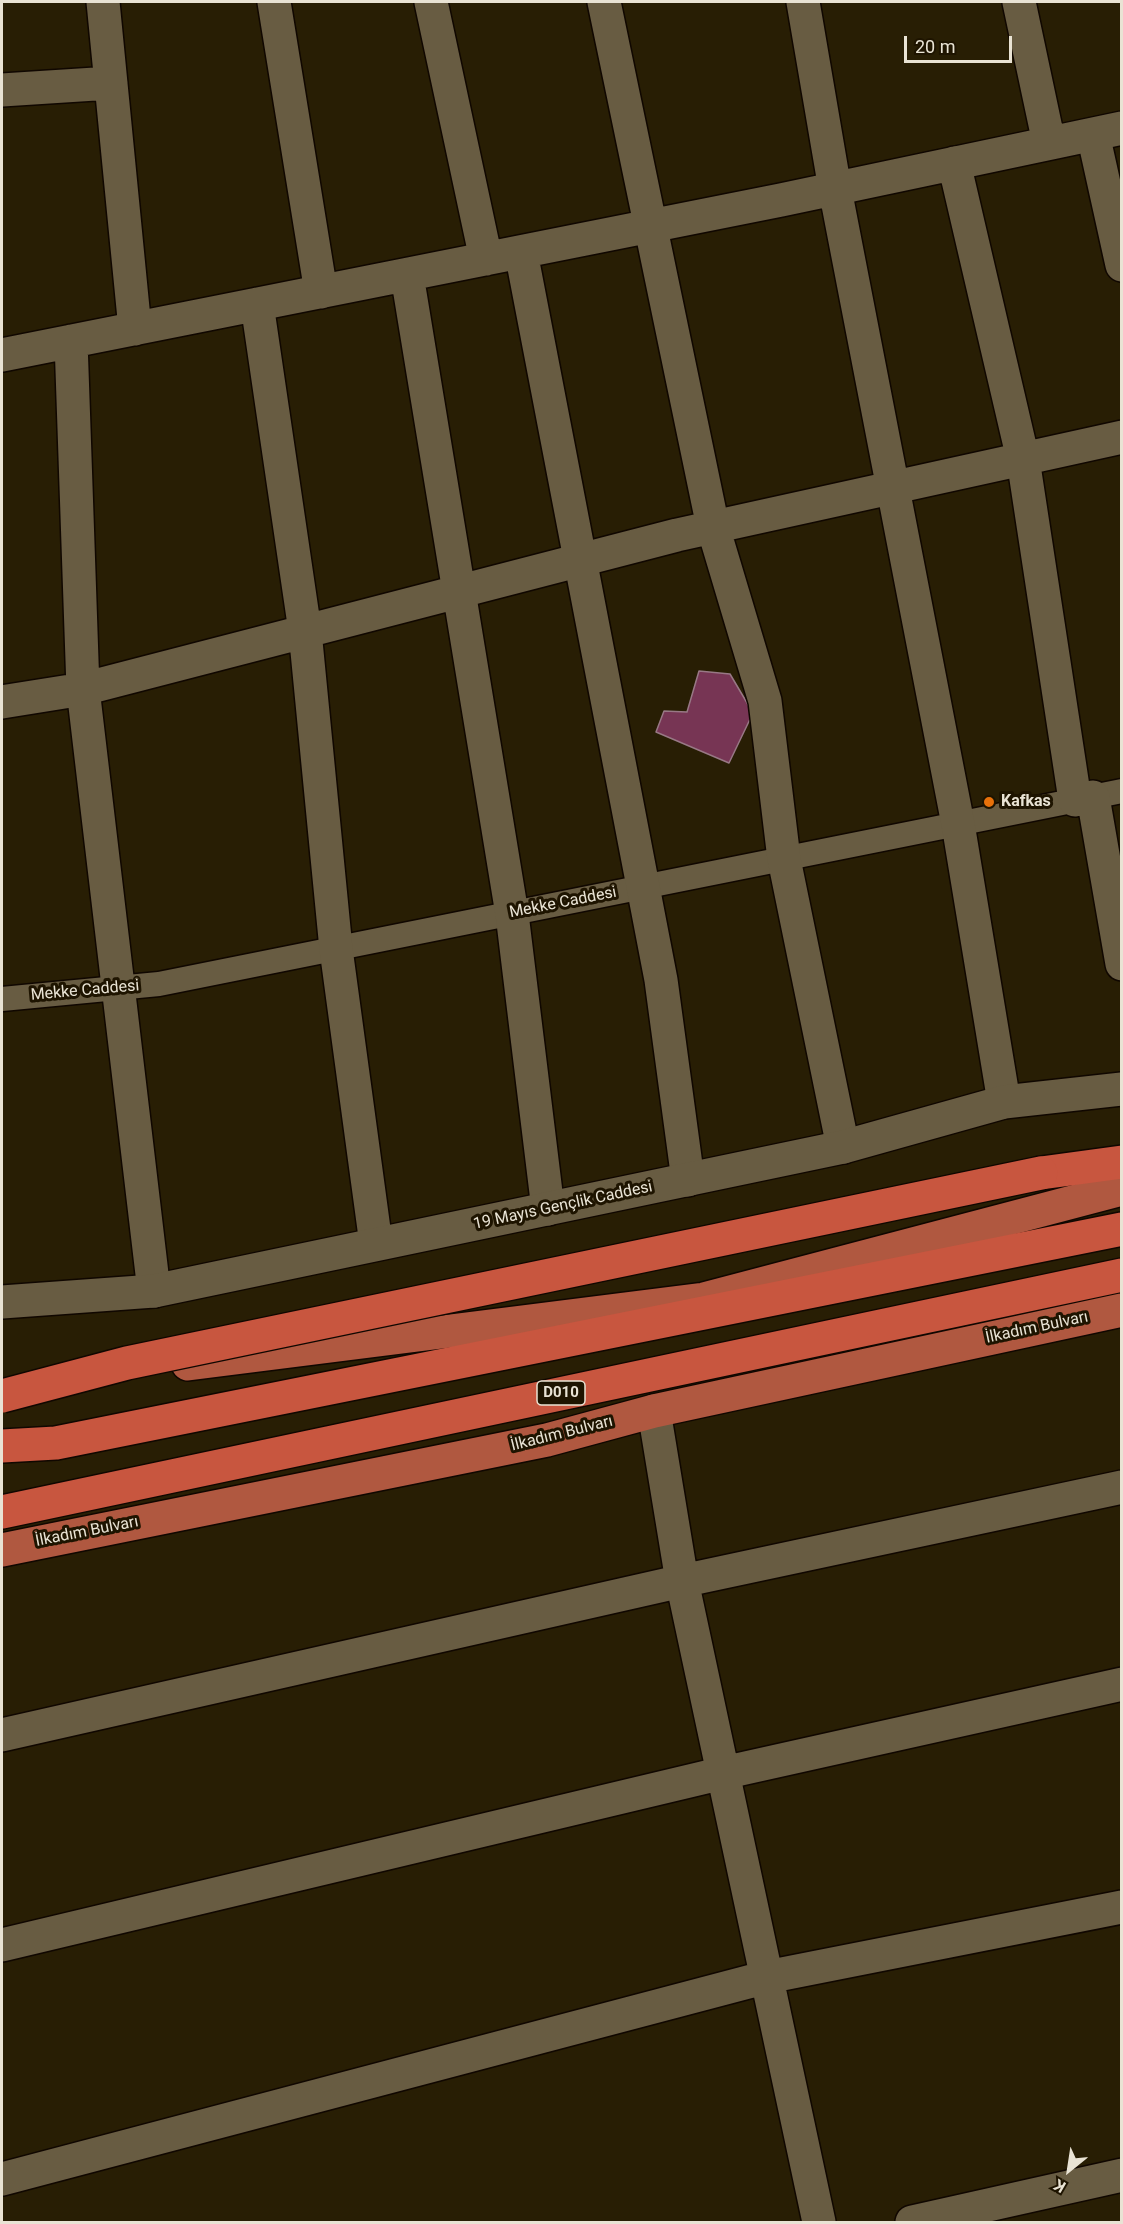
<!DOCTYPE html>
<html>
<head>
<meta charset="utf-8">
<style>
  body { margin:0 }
  #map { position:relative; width:1123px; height:2224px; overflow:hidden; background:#281e04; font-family:Roboto,sans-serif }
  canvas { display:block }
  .frame { position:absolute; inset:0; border:3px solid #e9e3d4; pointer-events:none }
  .north { position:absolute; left:1039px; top:2140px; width:60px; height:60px; -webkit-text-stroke:4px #1e1400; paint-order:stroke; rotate:210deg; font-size:16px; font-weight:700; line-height:24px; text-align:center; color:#e9e3d4 }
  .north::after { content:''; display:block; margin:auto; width:21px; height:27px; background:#e9e3d4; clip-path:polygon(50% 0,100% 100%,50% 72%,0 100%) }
  .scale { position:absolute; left:904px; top:36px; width:108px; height:27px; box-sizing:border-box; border:3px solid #e9e3d4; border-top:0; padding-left:8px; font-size:18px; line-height:21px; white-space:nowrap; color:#e9e3d4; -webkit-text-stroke:4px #1e1400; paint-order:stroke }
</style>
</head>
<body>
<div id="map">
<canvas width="1123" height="2224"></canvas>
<div class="frame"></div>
<div class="north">K</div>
<div class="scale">20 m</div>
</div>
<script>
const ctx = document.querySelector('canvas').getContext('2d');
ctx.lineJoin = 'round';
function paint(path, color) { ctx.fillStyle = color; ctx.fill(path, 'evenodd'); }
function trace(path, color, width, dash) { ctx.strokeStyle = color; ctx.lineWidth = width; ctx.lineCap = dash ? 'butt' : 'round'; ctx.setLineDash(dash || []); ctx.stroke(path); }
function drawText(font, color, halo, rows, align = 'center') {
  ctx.font = font + ' Roboto,sans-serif'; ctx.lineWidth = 6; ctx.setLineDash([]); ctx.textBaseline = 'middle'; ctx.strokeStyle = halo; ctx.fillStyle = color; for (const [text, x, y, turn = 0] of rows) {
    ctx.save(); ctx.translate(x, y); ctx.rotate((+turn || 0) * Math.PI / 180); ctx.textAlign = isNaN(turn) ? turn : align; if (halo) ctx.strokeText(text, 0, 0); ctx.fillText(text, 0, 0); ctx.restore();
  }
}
const building = new Path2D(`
  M699,671L730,674L753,713L729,763L656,732L664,711L687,712Z`);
paint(building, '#773554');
trace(building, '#987885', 1.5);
const pedestrian = new Path2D(`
  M2,999L159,984L1122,791`);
const minor = new Path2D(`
  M103,2L135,329
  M274,2L321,292
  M431,2L486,259
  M604,2L713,527L765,701L784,859L843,1147
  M803,2L835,189L958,824L1004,1102
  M1019,2L1049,143
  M2,90L111,83
  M1093,134L1122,265
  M954,163L1023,459L1075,800
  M521,252L661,980L688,1180
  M407,275L512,914L548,1209
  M257,304L305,631L336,949L376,1244
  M71,341L83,689L154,1291
  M2,355L781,200L1122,128
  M2,702L83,689L677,535L1122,437
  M1093,797L1122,964
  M654,1411L682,1581L819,2222
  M2,1735L682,1581L1122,1487
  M2,1945L723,1773L1122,1684
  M2,2179L767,1977L1122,1907
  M912,2222L1122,2175`);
const secondary = new Path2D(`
  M2,1302L154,1291L843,1147L1004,1102L1122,1089`);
const primary = new Path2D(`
  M188,1364L704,1299L1122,1189
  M2,1550L547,1440L654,1411L1122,1310`);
const trunk = new Path2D(`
  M1041,1173L1122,1162
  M2,1446L56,1443L1122,1229
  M2,1512L1122,1275`);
trace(pedestrian, '#100700', 27);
trace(minor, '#100700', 36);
trace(secondary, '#100700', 36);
trace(primary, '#100700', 36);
trace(trunk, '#100700', 36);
trace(pedestrian, '#685c42', 24);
trace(minor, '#685c42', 33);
trace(secondary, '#685c42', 33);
trace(primary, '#b05840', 33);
trace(trunk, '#c8563f', 33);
const trunkBridge = new Path2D(`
  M2,1396L127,1363L1041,1173`);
trace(trunkBridge, '#100700', 36, []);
trace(trunkBridge, '#c8563f', 33);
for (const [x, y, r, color] of [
  [989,802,6,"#e8710a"]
]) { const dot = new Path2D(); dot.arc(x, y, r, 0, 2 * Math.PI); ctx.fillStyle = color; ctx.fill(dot); trace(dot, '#1e1400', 2); }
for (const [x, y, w] of [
  [561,1393,48]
]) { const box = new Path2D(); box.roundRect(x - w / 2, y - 12, w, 24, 4.5); ctx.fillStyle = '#1e1400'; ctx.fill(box); trace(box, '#e9e3d4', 1.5); }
drawText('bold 15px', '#e9e3d4', null, [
  ["D010",561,1393]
]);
drawText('bold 16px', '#e9e3d4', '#1e1400', [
  ["Kafkas",1001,802]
], 'left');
drawText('16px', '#e9e3d4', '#1e1400', [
  ["Mekke Caddesi",563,903,-11],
  ["Mekke Caddesi",85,991,-5],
  ["19 Mayıs Gençlik Caddesi",563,1206,-12],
  ["İlkadım Bulvarı",1037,1328,-12],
  ["İlkadım Bulvarı",562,1434,-14],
  ["İlkadım Bulvarı",87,1532,-11]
]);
</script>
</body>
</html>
